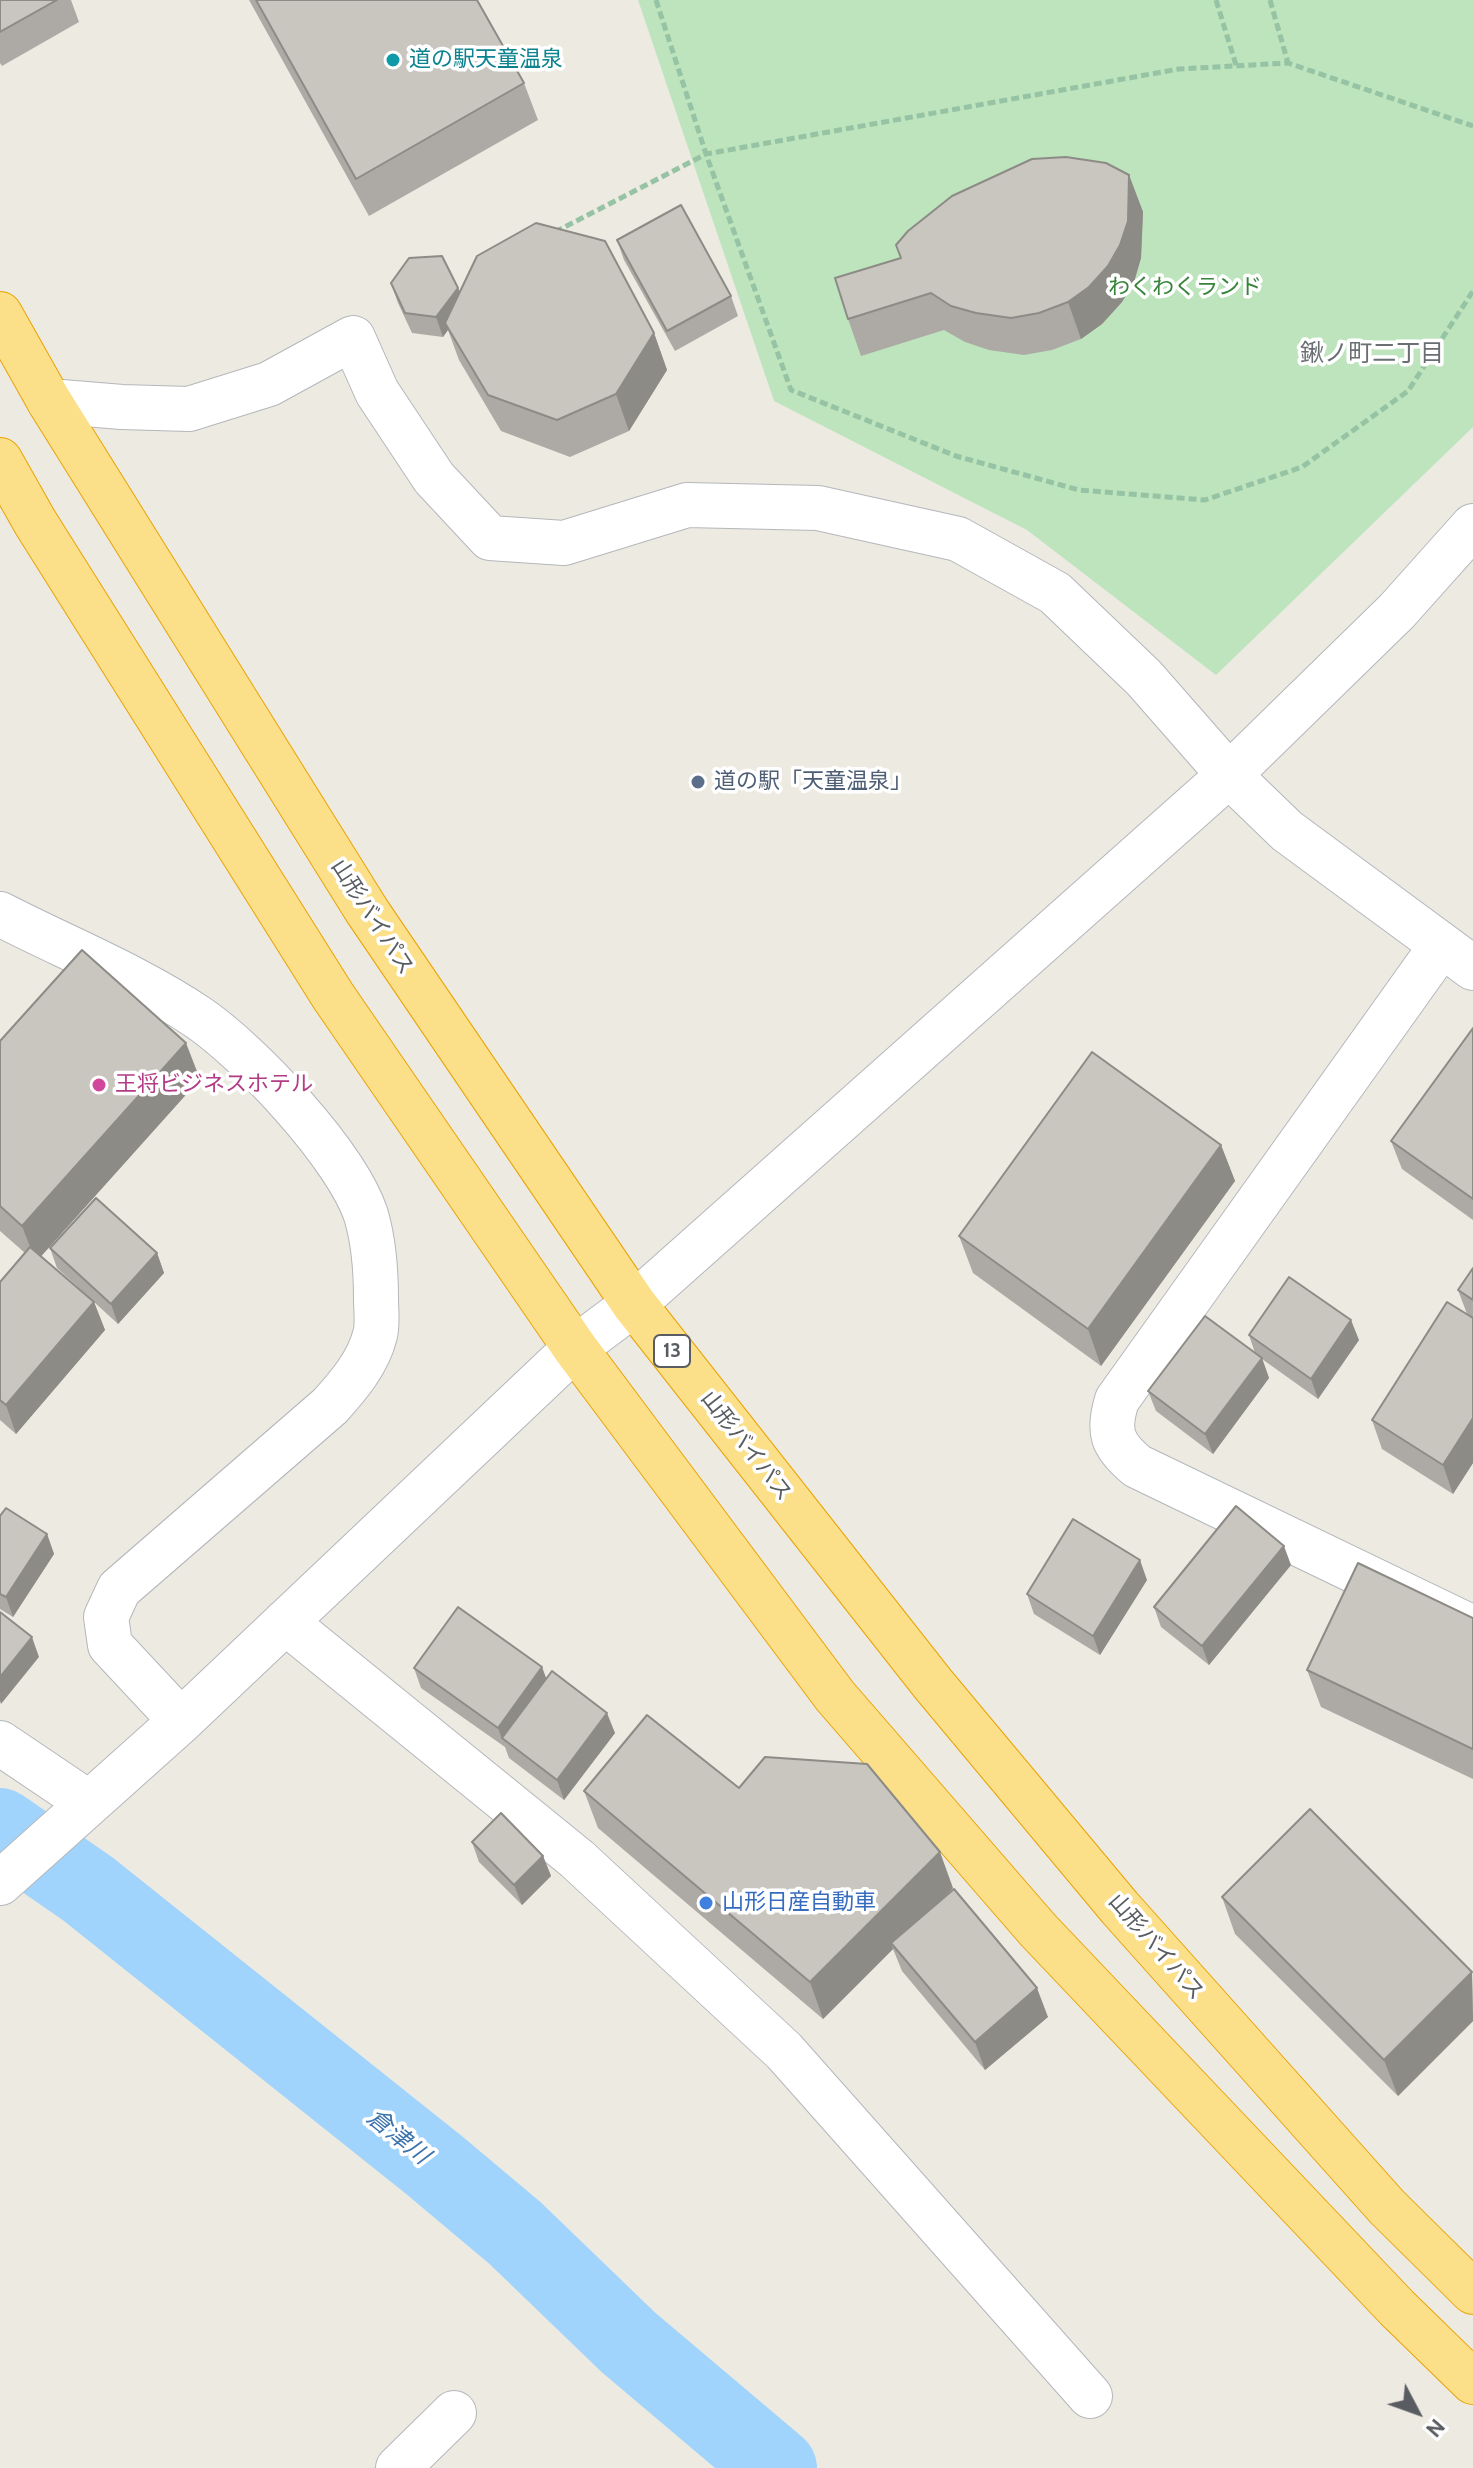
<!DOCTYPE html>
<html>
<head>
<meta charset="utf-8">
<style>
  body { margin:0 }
  #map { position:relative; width:1473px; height:2468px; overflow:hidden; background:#eceae1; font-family:Cabin,sans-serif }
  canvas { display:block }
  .north { position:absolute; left:1377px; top:2372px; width:80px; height:80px; -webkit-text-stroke:6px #fff; paint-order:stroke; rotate:131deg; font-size:22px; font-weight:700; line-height:32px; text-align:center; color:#595d62 }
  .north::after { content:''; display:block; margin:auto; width:28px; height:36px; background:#595d62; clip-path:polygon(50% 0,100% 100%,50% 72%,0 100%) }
</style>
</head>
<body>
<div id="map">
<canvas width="1473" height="2468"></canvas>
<div class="north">N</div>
</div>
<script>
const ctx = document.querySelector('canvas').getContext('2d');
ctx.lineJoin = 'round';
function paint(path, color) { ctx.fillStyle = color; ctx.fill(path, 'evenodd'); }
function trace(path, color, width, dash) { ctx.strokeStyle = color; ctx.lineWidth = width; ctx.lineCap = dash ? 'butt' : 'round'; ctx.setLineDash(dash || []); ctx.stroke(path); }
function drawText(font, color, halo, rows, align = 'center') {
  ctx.font = font + ' Cabin,"Noto Sans JP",sans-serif'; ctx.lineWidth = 7; ctx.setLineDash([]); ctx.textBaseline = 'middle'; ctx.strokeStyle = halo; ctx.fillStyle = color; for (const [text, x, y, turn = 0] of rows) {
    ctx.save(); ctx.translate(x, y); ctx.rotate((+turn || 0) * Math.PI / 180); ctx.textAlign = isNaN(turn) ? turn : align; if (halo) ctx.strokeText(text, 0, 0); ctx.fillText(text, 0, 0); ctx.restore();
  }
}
paint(new Path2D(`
  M638,0H1473V427L1216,675L1027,530L774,401Z`), '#bde4bd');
trace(new Path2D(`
  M0,1828L88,1889L434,2165L515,2233L628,2342L777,2468`), '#a0d4fd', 80);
const minor = new Path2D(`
  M49,401L122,407L189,409L269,384L353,338L377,392L434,478L490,538L564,543L687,505L818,508L958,539L1055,593L1144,678L1229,775L1287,831L1473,968
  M0,914C66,948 137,976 199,1018C251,1054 346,1155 366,1215C374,1242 376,1271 376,1299C376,1310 378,1325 375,1335C368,1363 348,1386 330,1406L119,1589L106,1617L110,1645L181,1721
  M1441,946L1117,1400C1107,1432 1112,1445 1137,1466L1473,1628
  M285,1622L577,1859L784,2051L1090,2396
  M0,1743L89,1803
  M0,1883L181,1721L575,1348L634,1304L1229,775L1397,611L1473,526
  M398,2468L454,2413`);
const highway = new Path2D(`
  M0,314L49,401L367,911L634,1304L933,1684L1120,1908L1387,2207L1473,2292
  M0,460L35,522L333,996L575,1348L835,1696L1038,1930L1397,2308L1473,2382`);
trace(minor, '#b4b7bb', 46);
trace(highway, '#e9a304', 46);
trace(new Path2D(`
  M656,0L706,154L791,390L956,456L1079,490L1205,500L1302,467L1408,391L1473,291
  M1216,0L1236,65
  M1270,0L1288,63
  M555,232L706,154L1179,69L1288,63L1473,126`), '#95c3a3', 5, [8, 4]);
trace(minor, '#fff', 44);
trace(highway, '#fbdf89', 44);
paint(new Path2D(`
  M0,0H71L79,22L2,66L0,63Z
  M249,0H477L524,83L538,120L369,216Z
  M1129,175L1143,212L1141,258L1134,282L1122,302L1102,324L1081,339L1052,350L1024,355L989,350L965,342L944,330L861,356L848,319L901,258Z
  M617,240L731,296L738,316L675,351L624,260Z
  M391,283L458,288L460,292L654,333L667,370L629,431L570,457L501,431L459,360L448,330L443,337L412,333L398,303Z
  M1473,1028V1220L1402,1169L1391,1141Z
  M0,1041L200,1079L41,1256L89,1297L57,1268L50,1248L157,1253L164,1273L118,1324L94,1302L105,1330L16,1434L0,1420V1282L25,1253L0,1231Z
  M1221,1145L1235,1181L1101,1366L973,1273L959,1236Z
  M1473,1268V1463L1453,1494L1382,1449L1372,1420L1467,1314L1458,1290Z
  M1249,1335L1359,1340L1318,1399L1262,1359L1269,1378L1213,1454L1156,1411L1148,1391L1255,1353Z
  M0,1516L47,1534L54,1554L13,1617L0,1609Z
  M1291,1565L1209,1665L1161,1627L1154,1607Z
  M1147,1580L1100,1655L1034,1614L1027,1594Z
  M1473,1618V1779L1321,1707L1307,1670Z
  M542,1667L546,1679L615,1733L564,1800L509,1758L505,1747L421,1688L414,1668Z
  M739,1788L953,1888L942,1900L1048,2017L985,2070L902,1971L893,1949L823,2019L598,1828L584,1791Z
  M472,1842L543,1856L551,1876L522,1905L479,1862Z
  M1222,1897L1472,1972L1473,2021L1398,2096L1235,1934Z`), '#adaaa5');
paint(new Path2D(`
  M1129,175L1143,212L1141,258L1134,282L1122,302L1102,324L1081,339L1068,302Z
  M458,288L466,308L445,323L448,330L443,337L436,317Z
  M654,333L667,370L629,431L616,394Z
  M186,1043L200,1079L36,1262L22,1226Z
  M1221,1145L1235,1181L1101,1366L1088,1329Z
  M157,1253L164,1273L118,1324L111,1304Z
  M94,1302L105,1330L16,1434L6,1405Z
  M1351,1320L1359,1340L1318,1399L1311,1379Z
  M1262,1358L1269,1378L1213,1454L1205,1434Z
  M1473,1418V1463L1453,1494L1443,1465Z
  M47,1534L54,1554L13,1617L6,1597Z
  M1284,1546L1291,1565L1209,1665L1202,1646Z
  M1140,1560L1147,1580L1100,1655L1093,1636Z
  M32,1637L39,1657L1,1704L0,1701V1677Z
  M542,1667L549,1686L502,1739L498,1728Z
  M607,1713L615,1733L564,1800L557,1780Z
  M940,1852L953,1888L895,1947L891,1943L893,1949L823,2019L810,1982Z
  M543,1856L551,1876L522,1905L514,1885Z
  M1472,1972L1473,2021L1398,2096L1384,2060Z
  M1037,1988L1048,2017L985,2070L975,2042Z`), '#8d8b86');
const building = new Path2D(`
  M0,0H57L0,32Z
  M256,0H477L524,83L356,179Z
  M1066,157L1106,163L1129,175L1128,221L1120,245L1108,266L1089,287L1068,302L1039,313L1011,318L976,313L951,306L931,293L848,319L835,278L901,258L896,245L908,231L952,196L1032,159Z
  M681,205L731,296L667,331L617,240Z
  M536,223L605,241L654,333L616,394L557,420L488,395L445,323L477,256Z
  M442,256L458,288L436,317L405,313L391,283L409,258Z
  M82,950L186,1043L22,1226L0,1206V1041Z
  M1473,1028V1199L1391,1141Z
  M1092,1052L1221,1145L1088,1329L959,1236Z
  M96,1198L157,1253L111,1304L50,1248Z
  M30,1247L94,1302L6,1405L0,1400V1282Z
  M1473,1268V1300L1458,1290Z
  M1289,1277L1351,1320L1311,1379L1249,1335Z
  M1447,1302L1473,1318V1418L1443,1465L1372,1420Z
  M1205,1316L1262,1358L1205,1434L1148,1391Z
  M1236,1506L1284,1546L1202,1646L1154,1607Z
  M6,1508L47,1534L6,1597L0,1594V1516Z
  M1073,1519L1140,1560L1093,1636L1027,1594Z
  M1358,1563L1473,1618V1749L1307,1670Z
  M458,1607L542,1667L498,1728L414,1668Z
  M0,1612L32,1637L0,1677Z
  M552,1671L607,1713L557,1780L502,1738Z
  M647,1715L739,1788L765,1757L867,1764L940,1852L810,1982L584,1791Z
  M1310,1809L1472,1972L1384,2060L1222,1897Z
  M501,1813L543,1856L514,1885L472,1842Z
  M954,1889L1037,1988L975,2042L891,1943Z`);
paint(building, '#c9c6c0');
trace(building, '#8d8b86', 2);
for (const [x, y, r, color] of [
  [393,60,8,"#0f9aa8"],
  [698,782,8,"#5c6f8a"],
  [99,1085,8,"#d1479c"],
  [706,1903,8,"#3f7fe0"]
]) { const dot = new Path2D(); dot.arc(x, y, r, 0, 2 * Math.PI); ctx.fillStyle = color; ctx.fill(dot); trace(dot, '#fff', 3); }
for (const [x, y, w] of [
  [672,1351,36]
]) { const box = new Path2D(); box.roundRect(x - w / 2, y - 16, w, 32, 6); ctx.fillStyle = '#fff'; ctx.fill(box); trace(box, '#595d62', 2); }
drawText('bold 20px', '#595d62', null, [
  ["13",672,1351]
]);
drawText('22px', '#0d838f', '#fff', [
  ["道の駅天童温泉",409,60]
], 'left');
drawText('22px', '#36843a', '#fff', [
  ["わくわくランド",1185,288]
]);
drawText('22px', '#4e5e75', '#fff', [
  ["道の駅「天童温泉」",714,782]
], 'left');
drawText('22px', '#595d62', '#fff', [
  ["山形バイパス",372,917,57],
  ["山形バイパス",746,1446,52],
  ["山形バイパス",1156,1947,49]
]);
drawText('22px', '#b23c85', '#fff', [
  ["王将ビジネスホテル",115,1085]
], 'left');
drawText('22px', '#366cbe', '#fff', [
  ["山形日産自動車",722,1903]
], 'left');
drawText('24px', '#6a6f74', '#fff', [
  ["鍬ノ町二丁目",1372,354]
]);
drawText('italic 24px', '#3e74ae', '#fff', [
  ["倉津川",398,2137,39]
]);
</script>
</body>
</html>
